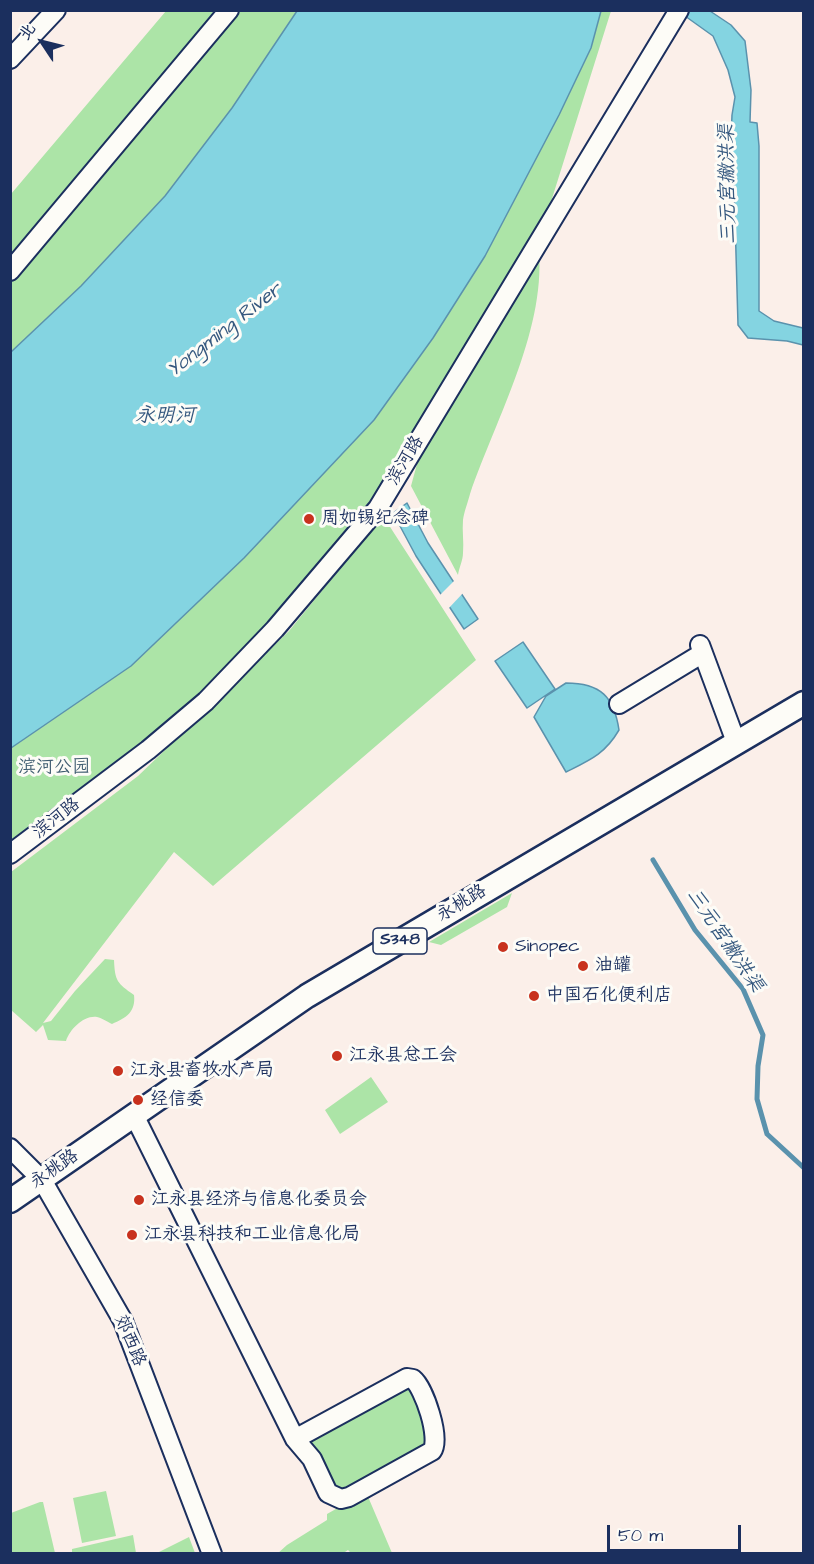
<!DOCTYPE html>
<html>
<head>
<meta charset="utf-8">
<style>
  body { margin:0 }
  #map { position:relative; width:814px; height:1564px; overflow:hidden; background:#fbefe9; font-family:"Architects Daughter","LXGW WenKai TC",sans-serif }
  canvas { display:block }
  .frame { position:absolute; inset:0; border:12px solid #1b2f5e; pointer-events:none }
  .north { position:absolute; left:12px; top:12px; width:60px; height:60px; -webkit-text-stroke:4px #fdfcf7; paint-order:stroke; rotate:305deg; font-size:16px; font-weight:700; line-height:24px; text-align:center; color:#1b2f5e }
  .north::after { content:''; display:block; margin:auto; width:21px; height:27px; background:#1b2f5e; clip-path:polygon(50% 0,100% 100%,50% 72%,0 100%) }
  .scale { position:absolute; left:607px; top:1525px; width:134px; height:27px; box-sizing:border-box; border:3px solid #1b2f5e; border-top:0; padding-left:8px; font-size:18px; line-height:21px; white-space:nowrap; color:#1b2f5e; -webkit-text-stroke:4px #fdfcf7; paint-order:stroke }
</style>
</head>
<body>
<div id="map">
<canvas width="814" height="1564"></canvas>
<div class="frame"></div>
<div class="north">北</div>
<div class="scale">50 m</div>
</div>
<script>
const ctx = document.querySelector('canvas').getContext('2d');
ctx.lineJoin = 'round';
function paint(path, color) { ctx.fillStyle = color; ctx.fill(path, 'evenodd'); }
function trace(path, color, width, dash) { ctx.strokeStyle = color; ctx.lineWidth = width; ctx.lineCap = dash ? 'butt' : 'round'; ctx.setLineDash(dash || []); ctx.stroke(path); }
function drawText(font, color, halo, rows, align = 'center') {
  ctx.font = font + ' "Architects Daughter","LXGW WenKai TC",sans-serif'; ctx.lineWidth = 6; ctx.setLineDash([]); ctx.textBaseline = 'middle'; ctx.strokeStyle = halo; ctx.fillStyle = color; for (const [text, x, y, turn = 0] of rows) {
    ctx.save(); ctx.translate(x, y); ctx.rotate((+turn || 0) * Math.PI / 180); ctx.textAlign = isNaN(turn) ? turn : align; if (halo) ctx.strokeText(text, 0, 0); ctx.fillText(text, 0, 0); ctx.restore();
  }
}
paint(new Path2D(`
  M166,11H297L232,108L165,196L81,286L11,352V194Z
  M601,11H611L538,243C549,325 496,418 470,494C468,502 464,512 463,520C462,531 464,542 463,553C463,560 459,568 458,575L411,486L426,431L378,508L205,700L11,854V748L131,666L244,558L374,420L433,338L485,256L559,115L591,48Z
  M383,516L476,660L213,886L174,852L43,1023L51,1021L75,991L105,959L114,960C115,981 117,983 134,995C136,1012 126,1018 112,1024C108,1022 102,1018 97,1017C84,1015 70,1029 66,1041L48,1040L43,1025L36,1032L11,1010V872L138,776L289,631Z
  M512,893L507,907L441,945L429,942Z
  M371,1077L388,1102L340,1134L325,1110Z
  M407,1378L436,1445L341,1499L297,1443Z
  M106,1491L116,1536L82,1543L73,1498Z
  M366,1492L392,1553H351L348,1550L342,1554H277L287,1545L327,1520V1514Z
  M40,1502H43L55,1553H11V1513Z
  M133,1535L136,1553H72V1549Z
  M189,1537L195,1553H157Z`), '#ace4a7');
const water = new Path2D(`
  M297,11H601L591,48L559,115L485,256L433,338L374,420L244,558L131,666L11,748V352L81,286L165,196L232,108Z
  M678,11H710L731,25L745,41L751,90L750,122L757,123L759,146V311L774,321L803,328V345L787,341L748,338L738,325L734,183L730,162L732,115L735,97L728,70L713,36Z
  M407,503L428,543L478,619L464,629L416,556L393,513Z
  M523,642L555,689L527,708L495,661Z
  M566,683C601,683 614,697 619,730C605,754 590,760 566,772L534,717L546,696Z`);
paint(water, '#84d4e1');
trace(water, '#5a92ad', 1.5);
paint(new Path2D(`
  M456,579L464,592L448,609L439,596Z`), '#fbefe9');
trace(new Path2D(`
  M653,860L695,930L743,989L763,1035L758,1066L757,1099L767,1134L804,1168`), '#5a92ad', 5);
const minor = new Path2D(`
  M10,59L56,10
  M10,271L229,10
  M700,645L736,742
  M619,704L703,653
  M10,854L148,750L206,701L275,629L378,508L679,10
  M134,1115C188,1223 241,1331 295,1439L312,1459L328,1493L341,1499L349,1497L432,1451C441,1438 424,1388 413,1379L407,1378L295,1439
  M10,1148L42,1180L123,1321L212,1554`);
const major = new Path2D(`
  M10,1201L307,996L804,703`);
trace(minor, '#1b2f5e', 22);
trace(major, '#1b2f5e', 27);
trace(minor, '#fdfcf7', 18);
trace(major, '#fdfcf7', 22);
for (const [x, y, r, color] of [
  [309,519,6,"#c8321e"],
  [503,947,6,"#c8321e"],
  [583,966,6,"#c8321e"],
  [534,996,6,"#c8321e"],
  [337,1056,6,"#c8321e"],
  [118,1071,6,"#c8321e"],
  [138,1100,6,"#c8321e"],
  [139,1200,6,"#c8321e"],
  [132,1235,6,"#c8321e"]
]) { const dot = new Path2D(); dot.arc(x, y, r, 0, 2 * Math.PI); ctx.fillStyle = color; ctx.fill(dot); trace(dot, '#fdfcf7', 2); }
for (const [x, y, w] of [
  [400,941,54]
]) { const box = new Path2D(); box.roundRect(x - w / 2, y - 13, w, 26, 4.5); ctx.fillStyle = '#fdfcf7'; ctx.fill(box); trace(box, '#1b2f5e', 1.5); }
drawText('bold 16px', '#1b2f5e', null, [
  ["S348",400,941]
]);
drawText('18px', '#1b2f5e', '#fdfcf7', [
  ["滨河路",406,461,-59],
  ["滨河路",57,819,-38],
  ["永桃路",462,904,-31],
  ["永桃路",55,1170,-35],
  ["郊西路",129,1341,67]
]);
drawText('18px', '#1b2f5e', '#fdfcf7', [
  ["周如锡纪念碑",321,519],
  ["Sinopec",515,947],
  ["油罐",595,966],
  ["中国石化便利店",546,996],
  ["江永县总工会",349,1056],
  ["江永县畜牧水产局",130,1071],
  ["经信委",150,1100],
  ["江永县经济与信息化委员会",151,1200],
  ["江永县科技和工业信息化局",144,1235]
], 'left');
drawText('18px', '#3f5c70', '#fdfcf7', [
  ["滨河公园",54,768]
]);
drawText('italic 20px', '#35587f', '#fdfcf7', [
  ["三元宫撇洪渠",729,184,-91],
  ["Yongming River",225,331,-38],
  ["永明河",165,417],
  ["三元宫撇洪渠",724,941,56]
]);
</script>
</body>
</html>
